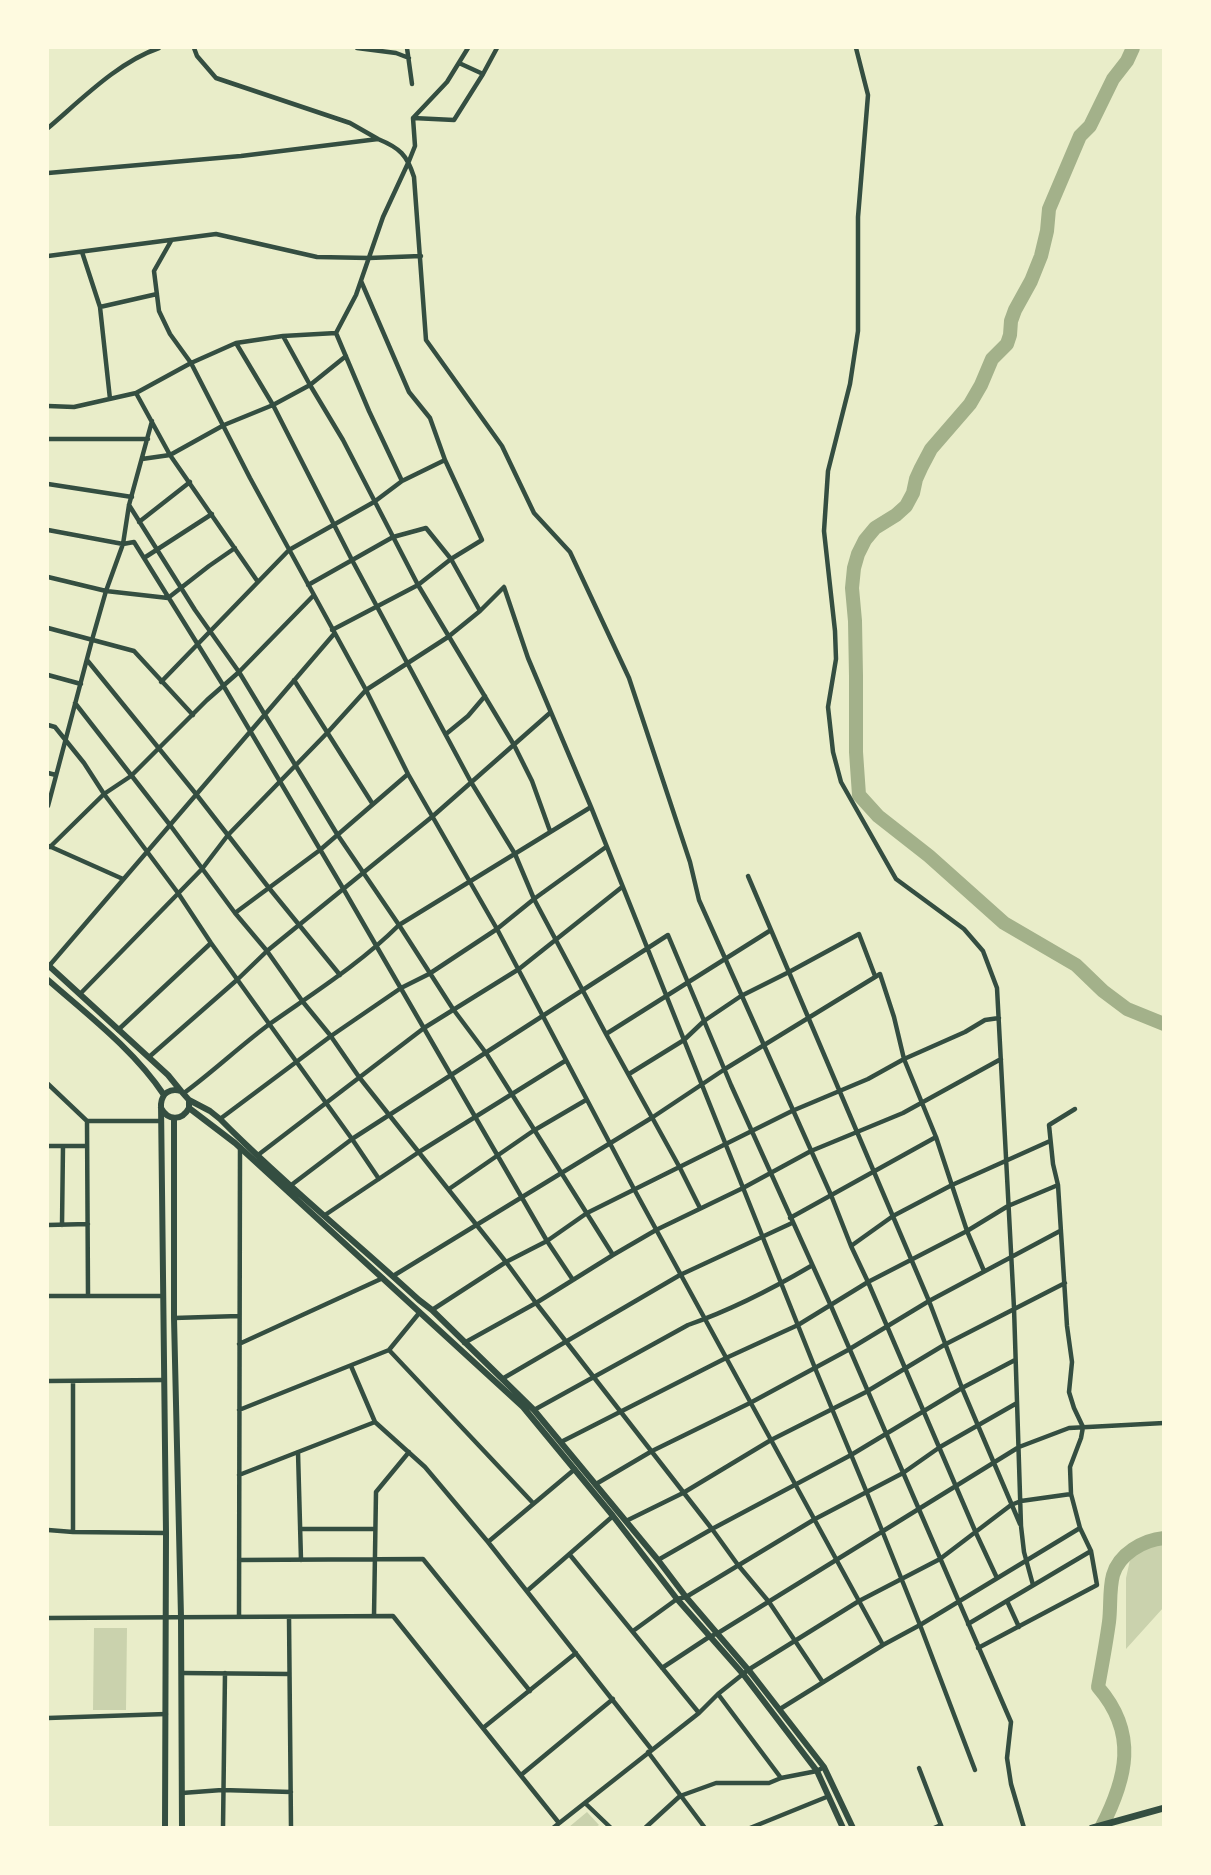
<!DOCTYPE html>
<html>
<head>
<meta charset="utf-8">
<style>
  body { margin:0 }
  #map { position:relative; width:1211px; height:1875px; overflow:hidden; background:#e9edc9; font-family:"DM Sans",sans-serif }
  canvas { display:block }
  .frame { position:absolute; inset:0; border:49px solid #fefae0; pointer-events:none }
</style>
</head>
<body>
<div id="map">
<canvas width="1211" height="1875"></canvas>
<div class="frame"></div>
</div>
<script>
const ctx = document.querySelector('canvas').getContext('2d');
ctx.lineJoin = 'round';
function paint(path, color) { ctx.fillStyle = color; ctx.fill(path, 'evenodd'); }
function trace(path, color, width, dash) { ctx.strokeStyle = color; ctx.lineWidth = width; ctx.lineCap = dash ? 'butt' : 'round'; ctx.setLineDash(dash || []); ctx.stroke(path); }
paint(new Path2D(`
  M1163,1543V1608L1126,1649V1578L1130,1560L1145,1545Z
  M94,1628H127L126,1710H93Z
  M587,1812L599,1825L596,1827H569Z`), '#cad2ad');
trace(new Path2D(`
  M1133,48L1127,61L1113,79L1090,126L1080,136L1049,209L1047,231L1041,256L1031,281L1015,310L1011,321L1010,335L1007,344L992,359L981,385L970,404L931,449L921,468L916,479L913,493L906,506L896,515L875,528L865,540L858,554L854,568L852,588L855,621L856,676V752L859,795L878,816L929,856L1004,923L1076,965L1103,991L1127,1009L1164,1024
  M1101,1828C1127,1778 1138,1733 1098,1687C1102,1665 1106,1644 1109,1622C1111,1607 1109,1590 1113,1575C1119,1554 1143,1540 1164,1538`), '#a3b18a', 14);
trace(new Path2D(`
  M194,48L197,56L216,78L350,123L378,139
  M357,48L396,53L409,58
  M407,48L412,84
  M856,48L868,95L858,217V331L850,384L828,471L824,531L835,631L836,659L828,707L833,752L841,782L896,879L964,929L983,951L997,988L1014,1308L1021,1526L1024,1552L1033,1585
  M459,63L483,74
  M413,118L454,120L483,74L497,48
  M48,128C81,100 118,62 159,48
  M48,173L241,156L378,139C400,148 407,155 414,177L426,340L502,446L534,513L570,552L629,678L690,862L699,900L831,1195L851,1246L868,1282L976,1533L997,1578
  M171,241L154,271L159,311L170,334L191,363L250,478L366,690L408,774L497,929L634,1189L883,1645
  M82,252L100,307L110,399
  M48,256L216,234L317,257L369,258L421,256
  M361,281L409,392L430,418L445,460
  M100,307L157,294
  M336,333L356,295L383,217L409,161L415,146L413,118L447,82L468,48
  M336,333L369,411L402,481
  M283,336L310,385L343,440L418,585L514,745L532,781L550,831
  M236,343L273,405L352,560L471,782L515,854L534,899L606,1034L680,1168L700,1208
  M136,393L170,455L258,582
  M48,406L74,407L136,393L191,363L236,343L283,336L336,333
  M48,439H148
  M142,459L170,455L224,425L273,405L310,385L346,356
  M48,484L132,497
  M129,505L195,610L239,672L337,834L399,925L453,1009L486,1053L613,1255
  M139,522L190,482
  M48,530L123,544L134,542L223,685L344,890L547,1241L573,1280
  M144,558L212,514
  M48,577L106,591L168,598L209,566L235,548
  M308,585L393,537L426,528L451,559L480,611
  M48,628L134,651L193,715
  M87,660L196,794L269,888L340,975
  M48,675L81,684
  M294,680L372,803
  M161,682L289,550L374,502L402,481L445,460L482,540L451,559L418,585L332,630
  M75,703L170,825L235,913L267,951L303,1002L330,1035L359,1077L506,1262L536,1303L712,1529L738,1565L769,1602L822,1681
  M48,725L55,727L84,763L104,794L178,893L211,943L352,1139L379,1179
  M446,734L468,716L485,696
  M48,773L56,775
  M48,806L92,640L106,591L123,544L129,505L152,421
  M49,846L123,879
  M50,847L104,794L131,776L207,700L239,672L314,595
  M748,876L929,1301L962,1388L1020,1524
  M235,913L320,850L408,774
  M49,966L334,634
  M80,994L202,869L228,835L328,732L366,690L448,637L480,611L504,587L528,658L591,807L815,1368L867,1493L920,1625L975,1770
  M118,1030L211,943
  M606,1034L771,930
  M149,1057L238,979L267,951L433,816L551,712
  M629,1074L684,1040L704,1021L741,996L789,972L859,934L875,976
  M48,1084L87,1121L88,1295
  M184,1093C214,1071 241,1045 271,1023C315,992 361,963 399,925L591,807
  M1075,1109L1049,1125L1053,1164L1058,1185L1067,1326L1072,1362L1069,1392L1074,1408L1083,1427L1081,1438L1070,1467L1071,1494L1080,1528L1091,1551
  M220,1119L331,1036L401,988L429,974L497,929L534,899L606,847
  M87,1121H161
  M48,1146H87
  M258,1155L424,1028L519,969L622,887
  M290,1186L352,1139L668,935L731,1085L831,1306L1011,1722L1007,1758L1011,1784L1024,1828
  M449,1189L533,1131L586,1100
  M325,1215L419,1152L565,1061
  M790,1218L936,1137
  M48,1225L88,1224
  M62,1225L63,1146
  M851,1246L893,1216L952,1185L1050,1141
  M393,1276L653,1117L725,1069L880,974L894,1017L904,1059L936,1137L967,1231L984,1271
  M48,1296H163
  M432,1310L506,1262L547,1241L587,1213L792,1111L868,1079L904,1059L965,1032L985,1020L999,1018
  M174,1318L239,1316
  M464,1343L536,1303L613,1255L656,1230L743,1188L811,1151L903,1113L1001,1059
  M239,1344L383,1278
  M389,1350L533,1503
  M351,1366L375,1422L425,1467L488,1542L652,1750
  M502,1379L680,1275L792,1223
  M48,1381L164,1380
  M73,1381V1532
  M239,1410L389,1350L420,1312
  M534,1410L688,1325C731,1310 772,1289 811,1266
  M561,1442L726,1358L798,1325L868,1282L967,1231L1008,1206L1058,1185
  M298,1452L301,1560
  M239,1475L375,1422
  M596,1484L652,1451L750,1403L848,1350L929,1301L1060,1231
  M626,1521L683,1493L771,1440L866,1392L944,1345L1065,1283
  M300,1529H375
  M48,1530L73,1532L166,1533
  M488,1542L575,1469
  M570,1555L699,1713
  M239,1560L423,1559L530,1691
  M658,1560L712,1529L851,1455L962,1388L1015,1360
  M527,1591L613,1516
  M1007,1601L1019,1627
  M374,1616L376,1492L409,1452
  M239,1617L240,1147
  M289,1617L291,1828
  M48,1618L393,1616L559,1823
  M968,1624L1091,1551L1097,1585L978,1648
  M633,1631L677,1599L686,1597L815,1519L903,1473L940,1447L1017,1403
  M662,1668L709,1637L718,1633L1019,1447L1069,1428L1164,1423
  M182,1673L289,1674
  M718,1694L781,1778
  M780,1709L883,1645L920,1625L1080,1528
  M48,1718L166,1714
  M483,1728L576,1653
  M648,1752L705,1828
  M919,1768L942,1828
  M521,1775L613,1699
  M182,1793L222,1790L291,1792
  M586,1804L611,1828
  M223,1828L225,1673
  M553,1828L699,1713L718,1694L748,1670L859,1601L940,1559L1011,1505L1021,1501L1071,1494
  M645,1828L680,1796L716,1783H769L781,1778L817,1771L824,1767
  M750,1828L829,1796
  M934,1828L941,1825`), '#344e41', 4.5);
trace(new Path2D(`
  M48,965L168,1075L181,1091
  M48,980C88,1015 134,1050 164,1095
  M189,1100L210,1111L220,1119C283,1183 353,1239 419,1300L432,1310L534,1410L658,1560L686,1597L751,1673L824,1767L853,1828
  M161,1108C168,1121 182,1121 189,1108V1100L181,1091C170,1088 162,1093 161,1104L166,1533L165,1828
  M189,1108L235,1143L523,1407L613,1516L677,1599L743,1674L817,1771L843,1828
  M174,1118V1318L181,1617L182,1828`), '#344e41', 6);
trace(new Path2D(`
  M1092,1828L1164,1808`), '#344e41', 7);
</script>
</body>
</html>
